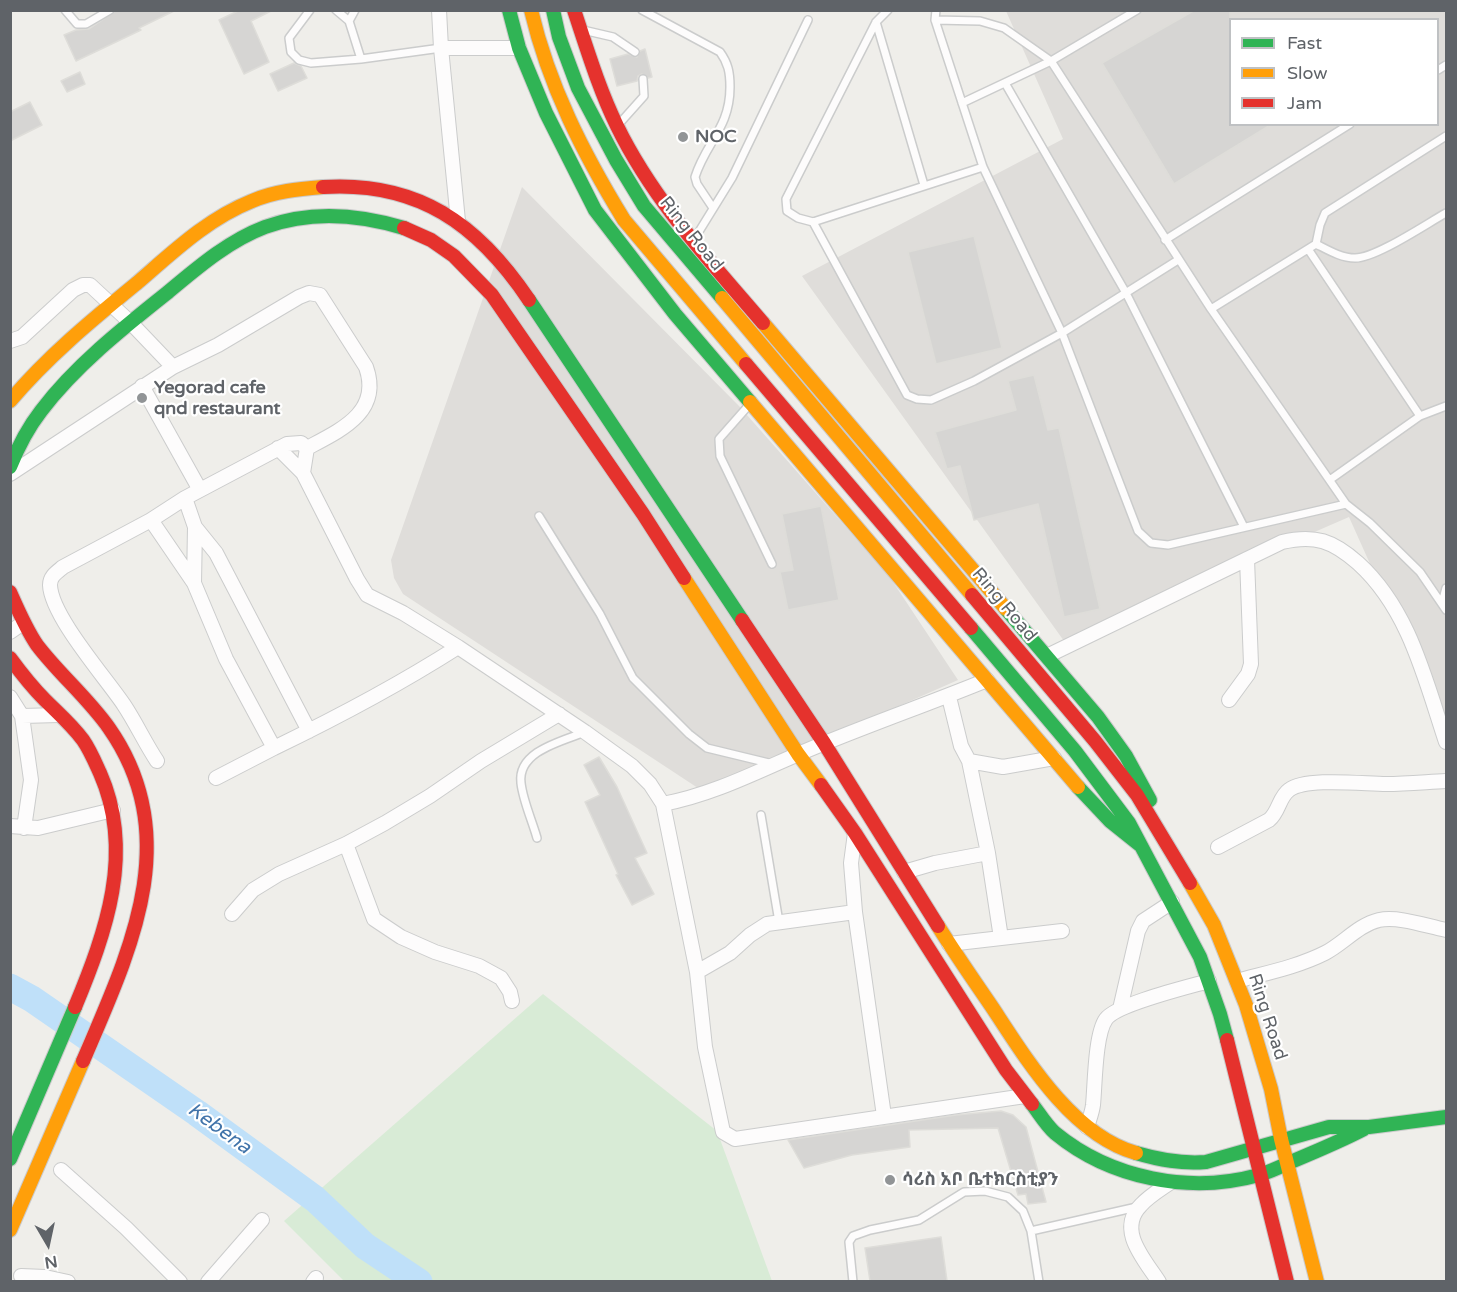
<!DOCTYPE html>
<html>
<head>
<meta charset="utf-8">
<style>
  body { margin:0 }
  #map { position:relative; width:1457px; height:1292px; overflow:hidden; background:#efeeea; font-family:"Varela Round",sans-serif }
  canvas { display:block }
  .frame { position:absolute; inset:0; border:12px solid #5f6368; pointer-events:none }
  .legend { position:absolute; left:1229px; top:18px; width:210px; height:108px; box-sizing:border-box; background:#fff; border:2px solid #bfc1c3; margin:0; padding:8px 10px; list-style:none; font-size:18px; color:#5f6368 }
  .legend li { display:flex; align-items:center; gap:12px; height:30px }
  .legend b { width:30px; border:2px solid #bfc1c3 }
  .north { position:absolute; left:18px; top:1214px; width:60px; height:60px; -webkit-text-stroke:4px #fff; paint-order:stroke; rotate:171deg; font-size:16px; font-weight:700; line-height:24px; text-align:center; color:#5f6368 }
  .north::after { content:''; display:block; margin:auto; width:21px; height:27px; background:#5f6368; clip-path:polygon(50% 0,100% 100%,50% 72%,0 100%) }
</style>
</head>
<body>
<div id="map">
<canvas width="1457" height="1292"></canvas>
<div class="frame"></div>
<ul class="legend">
<li><b style="height:8px;background:#30b455"></b>Fast</li>
<li><b style="height:8px;background:#ff9f0a"></b>Slow</li>
<li><b style="height:8px;background:#e5322d"></b>Jam</li>
</ul>
<div class="north">N</div>
</div>
<script>
const ctx = document.querySelector('canvas').getContext('2d');
ctx.lineJoin = 'round';
function paint(path, color) { ctx.fillStyle = color; ctx.fill(path, 'evenodd'); }
function trace(path, color, width, dash) { ctx.strokeStyle = color; ctx.lineWidth = width; ctx.lineCap = dash ? 'butt' : 'round'; ctx.setLineDash(dash || []); ctx.stroke(path); }
function drawText(font, color, halo, rows, align = 'center') {
  ctx.font = font + ' "Varela Round","Noto Sans Ethiopic",sans-serif'; ctx.lineWidth = 4.5; ctx.setLineDash([]); ctx.textBaseline = 'middle'; ctx.strokeStyle = halo; ctx.fillStyle = color; for (const [text, x, y, turn = 0] of rows) {
    ctx.save(); ctx.translate(x, y); ctx.rotate((+turn || 0) * Math.PI / 180); ctx.textAlign = isNaN(turn) ? turn : align; if (halo) ctx.strokeText(text, 0, 0); ctx.fillText(text, 0, 0); ctx.restore();
  }
}
paint(new Path2D(`
  M1006,11H1446V733L1349,517L1064,641L802,276L1063,139ZM1230,20H1438V124H1230Z
  M522,187L739,406L889,576L958,680L704,792L403,594L394,578L391,560Z`), '#dfddda');
paint(new Path2D(`
  M543,994L717,1131L772,1281H344L284,1221Z`), '#d8ebd6');
trace(new Path2D(`
  M10,987L32,999L197,1113L315,1199L365,1246L419,1282`), '#bfe0f9', 27);
const building = new Path2D(`
  M117,10H176L139,28L141,30L76,61L64,35L76,30L89,29Z
  M240,10H273L251,21L269,62L244,74L219,20Z
  M1195,10H1230V124H1272L1174,184L1102,63Z
  M645,49L652,77L648,78L642,74L638,76L637,81L617,86L610,59L628,54L637,57L640,51Z
  M294,63L301,66L307,78L278,91L270,74Z
  M80,72L85,84L67,92L61,81Z
  M30,102L42,125L10,141V112Z
  M974,236L1002,348L936,364L908,252Z
  M1034,375L1048,430L1059,428L1100,609L1064,617L1038,504L974,520L960,466L947,469L935,432L1016,410L1008,381Z
  M821,506L839,600L788,610L780,572L793,570L782,514Z
  M599,757L617,787L647,853L635,858L654,894L632,905L616,875L618,874L585,802L600,795L584,765Z
  M1001,1111L1013,1115L1026,1127L1046,1202L1028,1204L1026,1194L1018,1195L998,1128L909,1130L910,1147L852,1155L804,1168L788,1140L956,1115Z
  M941,1237L947,1281H870L865,1248Z`);
paint(building, '#d6d5d3');
trace(building, '#deddd9', 1.5);
const lane = new Path2D(`
  M65,10L77,24H86L110,10
  M310,10L289,38L291,52L299,60L311,63L361,59L441,48
  M336,10L349,21L361,59
  M642,10L720,52C728,63 730,72 730,87C730,128 706,142 695,177L697,184L713,208
  M888,10L876,22L786,199L787,211L798,218L813,222L983,167
  M936,10L935,20L983,167L1062,333L1138,531L1151,543L1168,545L1346,504
  M935,20L980,21L1004,28L1051,61L1211,309L1346,504L1370,523L1420,572L1446,610
  M349,21L355,10
  M876,22L924,185
  M583,30L613,37L635,52
  M1438,70L1446,65
  M1005,83L1126,293L1244,527
  M962,103L1051,61L1137,10
  M619,124L644,96L643,79
  M813,222L907,395L917,399L931,400L974,381L1062,333L1178,260
  M695,238L732,178L808,20
  M1165,240L1350,124
  M1316,244C1328,250 1341,258 1355,258C1376,258 1426,224 1446,213
  M1308,249L1420,416
  M1211,309L1316,244L1320,225L1325,213L1446,136
  M749,405L719,439L720,456L772,564
  M1331,479L1420,416L1446,406
  M539,516L600,614L633,678L689,734L707,748L773,764
  M1442,603L1446,588
  M761,815L779,922
  M537,838C532,820 523,801 521,783C517,751 563,741 585,732
  M1031,1231L1137,1207
  M853,1282L849,1242L853,1236L870,1230L919,1220L964,1192L985,1191L1008,1197L1023,1211L1031,1231L1039,1282`);
const street = new Path2D(`
  M439,10L441,48L458,221
  M441,48H519
  M10,341L22,337L73,290L83,285H90L131,323L173,367L10,474
  M173,367L218,345L299,297L309,293L320,295L366,367C382,412 341,430 307,448
  M142,386L200,490
  M278,448L303,473L357,579L367,595L403,613L458,647L585,732L632,766L650,784L663,804L697,972L705,1047L723,1132L735,1139L1025,1096
  M151,520L185,498
  M195,527L216,553L309,731
  M10,632L23,623
  M1047,656L1282,542C1315,534 1333,541 1358,563C1409,609 1425,679 1446,742
  M10,697L22,716L31,780L24,828
  M949,697L961,746L969,761L988,853L1001,938
  M1229,700L1248,674L1251,664L1247,559
  M22,716L59,715
  M274,748C338,717 397,686 458,647
  M157,761C145,743 136,723 124,705C106,678 51,616 50,585C50,576 57,572 63,567L151,520L194,583
  M969,761L1003,767L1054,758
  M216,778L274,748L226,659L194,583L195,527L185,498L287,444L301,443L307,448L303,473
  M663,804C721,793 771,764 825,743C879,721 933,702 987,680
  M10,826L38,828L113,810
  M855,833L851,863L855,912L884,1116
  M346,844L374,919L401,937L435,952L479,966L501,978L510,992L512,1001
  M1218,847L1269,820C1279,812 1279,797 1289,790C1306,777 1364,784 1386,784C1406,784 1426,782 1446,781
  M904,872L935,863L988,853
  M232,914L253,890L279,874L346,844L385,823L430,796L481,761L559,714
  M949,944L1062,931
  M697,972L730,953L750,935L767,924L855,912
  M1237,981C1266,973 1297,967 1325,953C1343,944 1358,925 1379,920C1399,916 1426,926 1446,930
  M1120,1009L1138,931L1143,921L1172,902
  M1087,1127C1089,1120 1092,1113 1093,1105C1095,1085 1095,1034 1106,1019C1117,1004 1188,987 1209,981
  M61,1170L126,1228L180,1282
  M21,1276L45,1277L68,1282
  M208,1282L262,1220
  M313,1282L316,1278
  M1159,1282C1145,1260 1116,1230 1141,1205C1149,1196 1161,1189 1171,1182`);
const fast = new Path2D(`
  M509,10L519,48L546,113L595,210L675,314L750,402
  M553,10L559,37L578,88L616,160L644,206L722,298
  M529,300L742,620
  M10,467C18,447 27,429 41,411C75,366 123,328 167,293C197,268 228,241 265,227C311,210 358,214 404,228
  M1006,609L1098,717L1126,756L1150,800
  M971,628L1075,751L1129,823L1200,957L1220,1014L1227,1040
  M1078,787L1110,821L1140,845
  M1032,1104C1039,1113 1046,1125 1055,1133C1111,1179 1190,1194 1259,1175C1270,1172 1282,1166 1293,1161C1317,1151 1341,1141 1364,1129
  M1136,1153C1160,1160 1181,1164 1206,1162L1329,1127H1369L1446,1117
  M10,1159L75,1007`);
const slow = new Path2D(`
  M531,10C549,86 583,153 624,220L746,364
  M722,298L972,595
  M763,323L1006,609
  M10,401C48,356 92,320 137,283C173,252 207,219 252,201C275,191 299,189 323,187
  M750,402L1078,787
  M684,578L798,754L821,785
  M1190,883L1214,925L1246,1005L1271,1089L1281,1139L1317,1282
  M938,926C956,955 975,982 994,1010C1028,1062 1073,1135 1136,1153
  M10,1230L83,1061`);
const jam = new Path2D(`
  M574,10C587,49 599,89 617,126C653,200 710,261 763,323
  M323,187C418,181 478,224 529,300
  M404,228L431,240L454,256L492,295L643,514L684,578
  M746,364L971,628
  M10,592C18,610 26,629 37,645C59,674 88,698 109,728C186,838 129,953 83,1061
  M972,595L1095,741L1137,795L1190,883
  M742,620L824,743L938,926
  M10,658C21,673 32,687 45,700C58,713 72,725 83,740C90,750 95,762 100,773C135,852 106,932 75,1007
  M821,785L855,833L1006,1070L1032,1104
  M1227,1040L1287,1282`);
trace(lane, '#cbcccc', 10);
trace(street, '#cbcccc', 16);
trace(fast, '#cacacb', 16);
trace(slow, '#cacacb', 16);
trace(jam, '#cacacb', 16);
trace(lane, '#fdfcfc', 7);
trace(street, '#fdfcfc', 14);
trace(fast, '#30b455', 14);
trace(slow, '#ff9f0a', 14);
trace(jam, '#e5322d', 14);
for (const [x, y, r, color] of [
  [683,137,6,"#919496"],
  [142,398,6,"#919496"],
  [890,1180,6,"#919496"]
]) { const dot = new Path2D(); dot.arc(x, y, r, 0, 2 * Math.PI); ctx.fillStyle = color; ctx.fill(dot); trace(dot, '#fff', 2); }
drawText('bold 18px', '#5f6368', '#fff', [
  ["NOC",695,137],
  ["Yegorad cafe",154,388],
  ["qnd restaurant",154,409],
  ["ሳሪስ አቦ ቤተክርስቲያን",902,1180]
], 'left');
drawText('18px', '#5f6368', '#fff', [
  ["Ring Road",691,234,51],
  ["Ring Road",1004,605,50],
  ["Ring Road",1267,1017,72]
]);
drawText('italic 20px', '#4174aa', '#fff', [
  ["Kebena",219,1129,36]
]);
</script>
</body>
</html>
